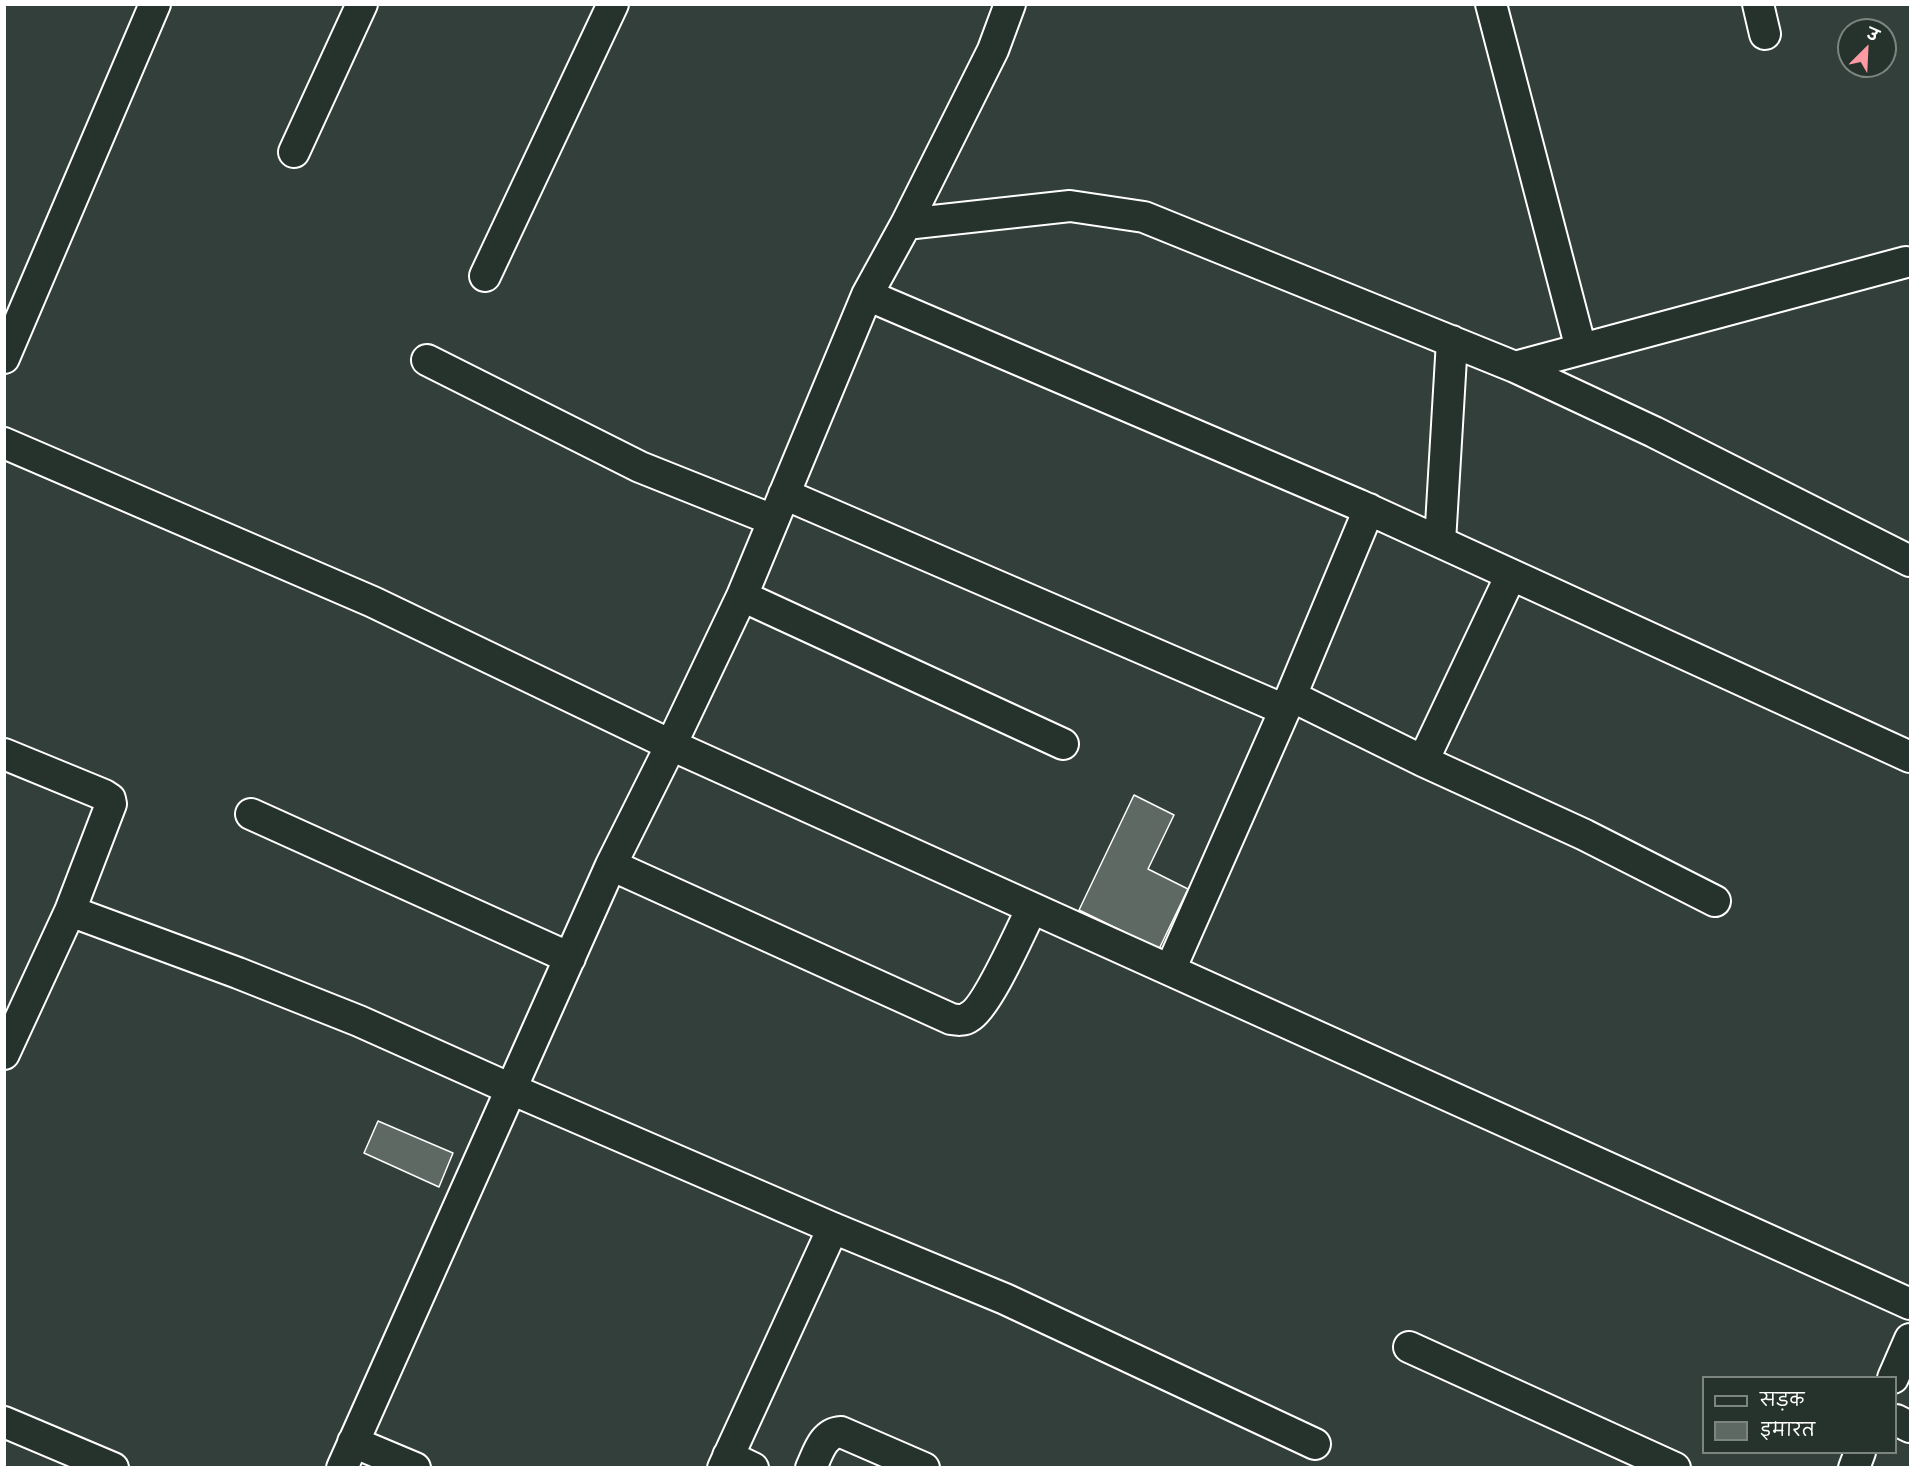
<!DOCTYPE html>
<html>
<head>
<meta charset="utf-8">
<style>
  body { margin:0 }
  #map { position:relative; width:1915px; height:1472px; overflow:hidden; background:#333f3a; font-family:"Playpen Sans","Playpen Sans Deva",sans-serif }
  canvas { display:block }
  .frame { position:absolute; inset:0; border:6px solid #fff; pointer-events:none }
  .legend { position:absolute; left:1702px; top:1376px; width:195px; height:78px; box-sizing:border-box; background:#26332d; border:2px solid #7d8581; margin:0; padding:8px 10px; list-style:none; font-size:18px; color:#fff }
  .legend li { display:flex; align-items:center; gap:12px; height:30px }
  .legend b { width:30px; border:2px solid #7d8581 }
  .north { position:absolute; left:1837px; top:18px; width:60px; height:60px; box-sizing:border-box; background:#26332d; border:2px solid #7d8581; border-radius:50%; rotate:24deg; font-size:16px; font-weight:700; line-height:24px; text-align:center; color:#fff }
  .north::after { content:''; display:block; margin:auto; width:21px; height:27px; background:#ff9aa2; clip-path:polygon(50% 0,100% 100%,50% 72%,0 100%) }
</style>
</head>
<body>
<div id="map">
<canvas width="1915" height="1472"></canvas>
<div class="frame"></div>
<ul class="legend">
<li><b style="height:8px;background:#26332d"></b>सड़क</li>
<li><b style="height:16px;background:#5f6964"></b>इमारत</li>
</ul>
<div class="north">उ</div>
</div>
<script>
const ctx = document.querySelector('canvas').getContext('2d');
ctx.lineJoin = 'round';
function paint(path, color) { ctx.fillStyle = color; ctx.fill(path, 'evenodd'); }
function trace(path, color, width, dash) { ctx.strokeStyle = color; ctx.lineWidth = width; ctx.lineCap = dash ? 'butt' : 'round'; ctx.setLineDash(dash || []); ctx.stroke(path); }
const building = new Path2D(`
  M1134,795L1174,815L1148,869L1188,889L1159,949L1079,910Z
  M378,1121L453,1153L439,1187L364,1153Z`);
paint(building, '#5f6964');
trace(building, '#fff', 1.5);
const street = new Path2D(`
  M1491,4L1581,349
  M1758,4L1765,34
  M294,152L362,4
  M906,224L1070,206L1144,217L1515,367L1654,432L1910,561
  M485,276L613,4
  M867,295L1359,505L1910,757
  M4,358L155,4
  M427,360L640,467L773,520
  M1515,367L1906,262
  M4,443L373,602L671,745L1910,1304
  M784,494L1285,710
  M1440,542L1452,341
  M742,596L1063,744
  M1291,696L1423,761L1585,835L1715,901
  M4,754L104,795L110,799L111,804L70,911L4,1054
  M1423,761L1511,575
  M251,814L570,958
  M611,865L951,1019C957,1020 964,1021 969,1017C987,1008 1021,930 1032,908
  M70,911L238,973L359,1021L511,1089L833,1228L1005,1299L1315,1444
  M1170,970L1291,696L1369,509
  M1409,1347L1675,1468
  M1893,1378L1910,1339
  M1896,1420L1910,1427
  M4,1422L113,1468
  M353,1442L415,1468
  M728,1456L753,1468
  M342,1468L611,865L671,745L742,596L867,295L906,224L993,50L1010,4
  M723,1468L833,1228
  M811,1468C818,1453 823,1433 841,1432L924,1468
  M1854,1468L1860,1452`);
trace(street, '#fff', 34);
trace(street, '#26332d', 30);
</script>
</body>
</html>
